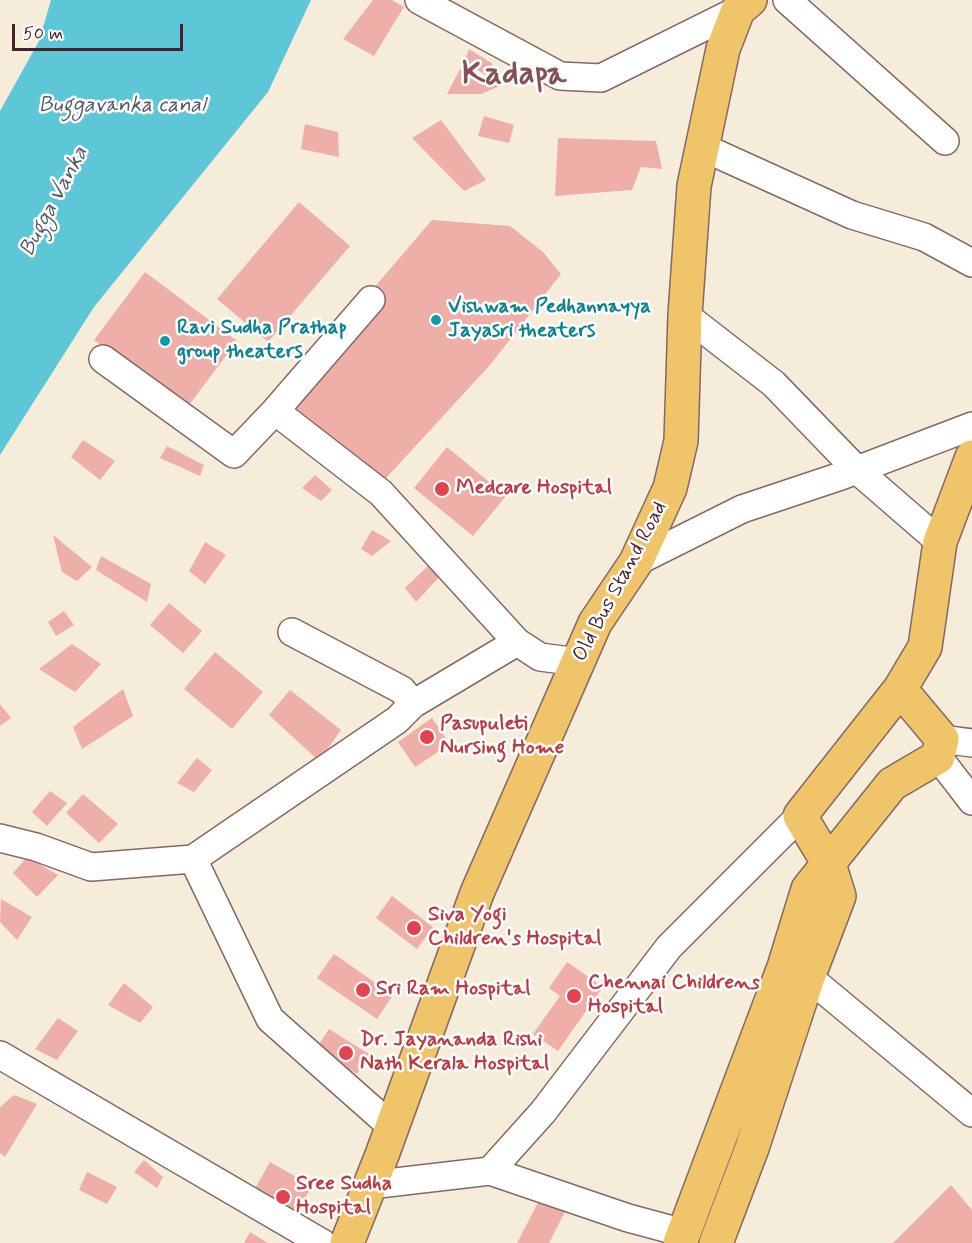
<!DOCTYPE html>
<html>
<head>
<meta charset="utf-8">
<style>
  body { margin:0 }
  #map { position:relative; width:972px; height:1243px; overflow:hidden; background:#f5edda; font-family:Mynerve,sans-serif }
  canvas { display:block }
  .scale { position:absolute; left:12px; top:24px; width:171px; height:27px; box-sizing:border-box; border:3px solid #4a1f2b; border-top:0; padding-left:8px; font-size:18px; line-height:21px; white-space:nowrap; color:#4a1f2b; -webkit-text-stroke:4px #fff; paint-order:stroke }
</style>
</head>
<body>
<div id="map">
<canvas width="972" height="1243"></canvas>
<div class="scale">50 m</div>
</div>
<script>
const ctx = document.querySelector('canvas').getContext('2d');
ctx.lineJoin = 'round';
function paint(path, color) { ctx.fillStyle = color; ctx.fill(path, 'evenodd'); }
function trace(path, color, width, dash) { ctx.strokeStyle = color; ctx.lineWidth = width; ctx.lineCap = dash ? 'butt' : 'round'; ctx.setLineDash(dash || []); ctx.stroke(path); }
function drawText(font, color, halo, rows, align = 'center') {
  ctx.font = font + ' Mynerve,sans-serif'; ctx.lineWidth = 5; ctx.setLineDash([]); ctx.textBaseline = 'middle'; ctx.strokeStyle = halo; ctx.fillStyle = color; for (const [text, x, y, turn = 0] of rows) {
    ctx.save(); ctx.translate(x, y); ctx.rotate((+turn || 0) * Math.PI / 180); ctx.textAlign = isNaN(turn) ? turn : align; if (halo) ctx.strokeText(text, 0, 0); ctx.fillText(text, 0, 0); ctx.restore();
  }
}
paint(new Path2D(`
  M51,0H311L268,92L94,307L0,455V111L39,41Z`), '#5dc7d7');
paint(new Path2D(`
  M373,0H392L404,7L374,56L343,39Z
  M469,49L493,64L486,75L464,62Z
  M460,69L500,86L481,94H447Z
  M484,116L514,125L509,143L478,136Z
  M441,120L486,180L464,191L412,138Z
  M305,124L338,132L339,157L301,149Z
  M558,138L656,141L662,169L641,167L632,190L555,196Z
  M299,202L350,246L268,342L217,299Z
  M432,220L510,226L543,252L561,274L490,365L377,488L282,395Z
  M145,272L237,341L186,409L94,340Z
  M83,440L115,461L100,480L71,457Z
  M167,446L204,465L200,476L160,458Z
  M447,447L506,496L473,536L414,488Z
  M315,475L332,490L321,501L302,488Z
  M372,530L391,541L372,556L361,549Z
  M53,535L92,567L77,581L62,572Z
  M205,542L226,555L205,584L189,571Z
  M101,556L151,584L147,602L96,570Z
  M430,564L443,573L416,602L405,588Z
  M169,603L202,631L183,653L150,625Z
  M64,611L74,625L56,636L48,622Z
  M72,644L101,664L75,692L39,669Z
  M215,652L263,692L232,729L184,689Z
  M123,689L133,716L82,749L73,727Z
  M290,690L341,730L319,761L269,715Z
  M0,704L11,718L0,726Z
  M432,718L450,744L415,767L398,742Z
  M197,758L212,770L194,792L177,783Z
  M50,791L67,803L47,826L32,812Z
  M83,794L118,824L99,843L66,813Z
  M27,857L58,875L37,897L13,873Z
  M392,896L433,927L417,949L376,918Z
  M1,899L32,917L17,940L0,922Z
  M334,954L393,995L377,1019L317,978Z
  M567,962L603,987L558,1051L533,1034L560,996L549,988Z
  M124,983L153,1007L140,1023L108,1005Z
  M58,1018L78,1031L57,1060L35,1049Z
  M329,1029L369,1054L357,1074L316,1049Z
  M14,1095L37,1104L5,1157L0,1153V1107Z
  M144,1160L163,1177L157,1188L134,1172Z
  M270,1162L312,1186L294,1218L252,1194Z
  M87,1172L117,1187L107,1204L79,1190Z
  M951,1185L972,1210V1243H893Z
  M544,1191L569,1204L549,1243H517Z
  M250,1232L268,1243H244Z`), '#efafa9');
const minor = new Path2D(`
  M419,0L560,76L601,78L738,10L739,0
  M787,0L945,141
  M702,147L852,215L924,237L972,263
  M685,315L774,384L857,470L940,542
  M103,359L234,454L275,411L381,493L517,642L540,657L578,662
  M275,411L371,300
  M636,562L742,509L841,476L972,426
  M292,632L402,690L413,704
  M942,739L972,743
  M938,757L972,801
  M0,838L36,847L91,867L193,859L397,720L413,704L517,642
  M193,859L270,1019L392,1127
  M790,970L819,986L972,1113
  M0,1055L322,1243
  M490,1171L543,1112L669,947L800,816
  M370,1185L490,1171L628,1218L684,1233`);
const major = new Path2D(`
  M347,1243L382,1155L477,893L595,623L636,562L670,488L681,441L685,315L694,186L723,49L738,10L750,0
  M680,1243L784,967L808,889L892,784L938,757L942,739L900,689L925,647L940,542L972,457
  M716,1243L752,1148L807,980L839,896L829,864L800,816L900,689`);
trace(minor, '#866768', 30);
trace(major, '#866768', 36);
trace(minor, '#fff', 27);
trace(major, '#f0c469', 33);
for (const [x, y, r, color] of [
  [436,320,6,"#0f9aa8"],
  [165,341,6,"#0f9aa8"],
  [442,489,8,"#e0444e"],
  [427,737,8,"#e0444e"],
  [414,928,8,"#e0444e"],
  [363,990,8,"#e0444e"],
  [574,996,8,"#e0444e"],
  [346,1053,8,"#e0444e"],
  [283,1197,8,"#e0444e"]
]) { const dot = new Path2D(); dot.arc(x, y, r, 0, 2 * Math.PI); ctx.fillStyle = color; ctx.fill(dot); trace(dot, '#fff', 2); }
drawText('bold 21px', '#0d838f', '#fff', [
  ["Vishwam Pedhannayya",448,308],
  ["Jayasri theaters",448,332],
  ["Ravi Sudha Prathap",177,329],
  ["group theaters",177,353]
], 'left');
drawText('bold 21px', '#be3a42', '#fff', [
  ["Medcare Hospital",456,489],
  ["Pasupuleti",440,725],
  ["Nursing Home",440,749],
  ["Siva Yogi",428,916],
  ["Children's Hospital",428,940],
  ["Chennai Childrens",588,984],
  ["Hospital",588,1008],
  ["Sri Ram Hospital",376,990],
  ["Dr. Jayananda Rishi",360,1041],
  ["Nath Kerala Hospital",360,1065],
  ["Sree Sudha",296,1185],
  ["Hospital",296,1209]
], 'left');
drawText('21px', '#4a1f2b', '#fff', [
  ["Old Bus Stand Road",621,582,-62]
]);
drawText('italic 22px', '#515a67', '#fff', [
  ["Buggavanka canal",122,106],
  ["Bugga Vanka",55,202,-62]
]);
drawText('bold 33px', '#845157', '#fff', [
  ["Kadapa",514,76]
]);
</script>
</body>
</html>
